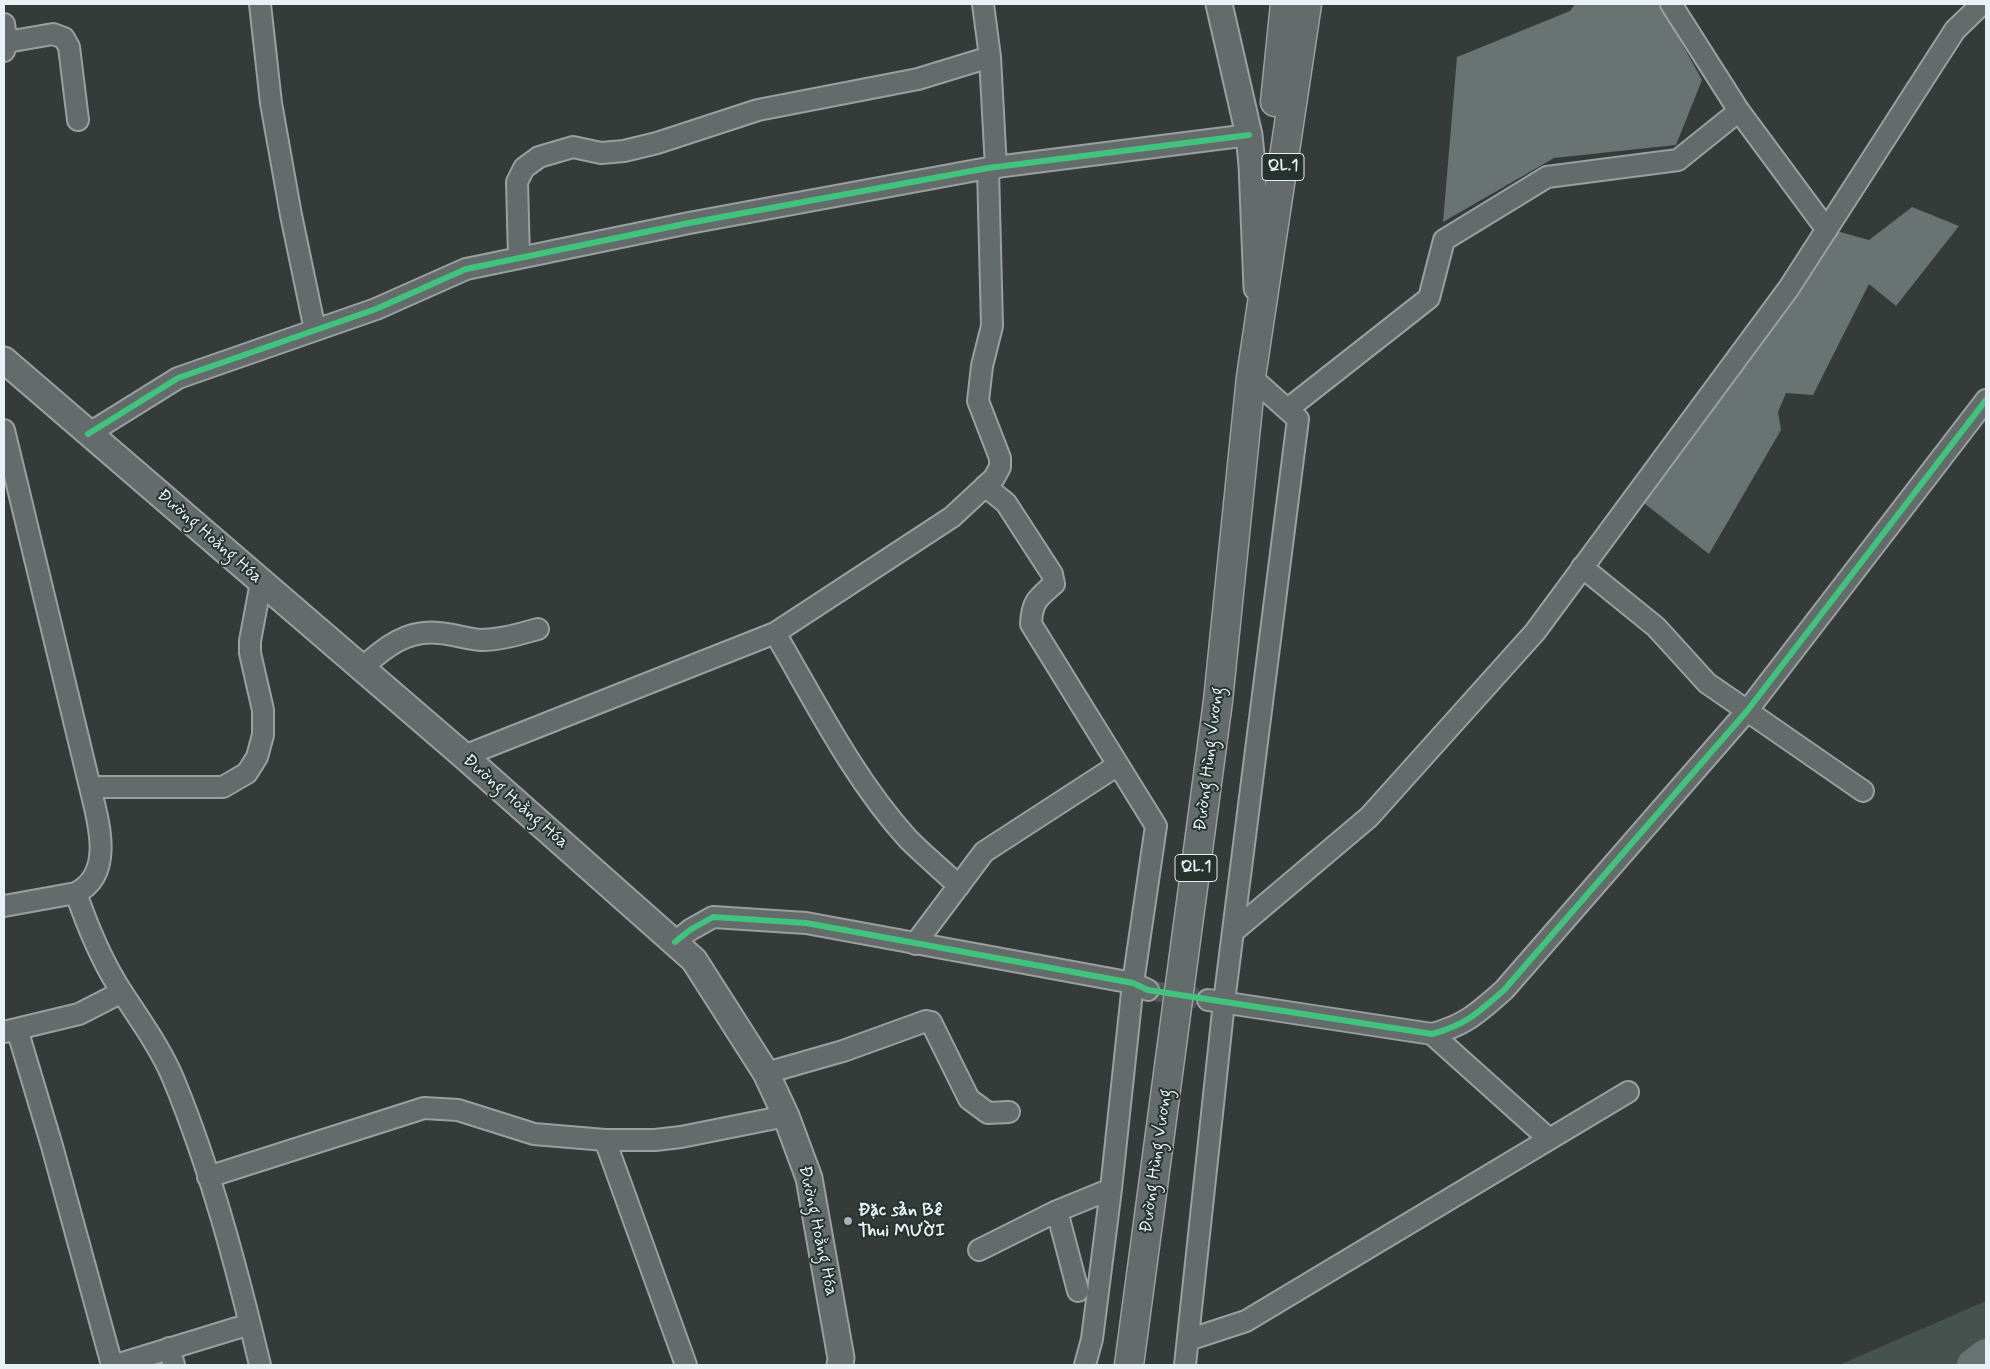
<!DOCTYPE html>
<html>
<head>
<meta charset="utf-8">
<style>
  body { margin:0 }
  #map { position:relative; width:1990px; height:1369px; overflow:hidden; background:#353b38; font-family:Mynerve,sans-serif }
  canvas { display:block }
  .frame { position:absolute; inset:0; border:5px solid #e8f1f8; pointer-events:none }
</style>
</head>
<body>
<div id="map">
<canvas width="1990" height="1369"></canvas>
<div class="frame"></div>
</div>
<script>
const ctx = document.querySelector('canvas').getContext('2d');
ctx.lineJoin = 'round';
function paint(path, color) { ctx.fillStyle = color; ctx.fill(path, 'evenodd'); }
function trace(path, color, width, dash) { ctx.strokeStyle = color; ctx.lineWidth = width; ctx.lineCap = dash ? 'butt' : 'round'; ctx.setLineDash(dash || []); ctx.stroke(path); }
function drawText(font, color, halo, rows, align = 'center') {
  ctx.font = font + ' Mynerve,sans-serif'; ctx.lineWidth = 4; ctx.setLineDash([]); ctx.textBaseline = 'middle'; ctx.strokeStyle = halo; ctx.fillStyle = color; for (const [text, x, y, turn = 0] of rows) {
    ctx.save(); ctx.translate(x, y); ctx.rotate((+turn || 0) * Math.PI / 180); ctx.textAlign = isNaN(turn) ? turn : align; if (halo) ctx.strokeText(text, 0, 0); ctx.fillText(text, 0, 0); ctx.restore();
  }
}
paint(new Path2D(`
  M1986,1301V1365H1839Z`), '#46524e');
paint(new Path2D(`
  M1575,4H1660L1702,80L1676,145L1554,158L1443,222L1457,57L1570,11Z
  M1912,207L1959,226L1896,306L1869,284L1813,395L1786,393L1778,412L1781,430L1709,554L1640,500L1833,230L1869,240Z`), '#687372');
trace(new Path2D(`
  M1973,1365L1986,1355`), '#687372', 32);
trace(new Path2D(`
  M1148,990L1208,1000`), '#505655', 20, [20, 10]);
const minor = new Path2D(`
  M260,4L271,103L291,215L315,330
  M983,4L990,57L996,168
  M1671,4L1739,111L1827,230
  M4,24L7,42L4,51
  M7,42L53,34L64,38L69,47L78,120
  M519,258L517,182L524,168L539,157L573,147L601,153L624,151L657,143L758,110L918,79L990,57
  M1289,408L1429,298L1444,240L1547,177L1678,160L1739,111
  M4,430L90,787C98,820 115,874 76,893L4,906
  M88,434L178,378L376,309L466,269L689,223L988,168L1249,135
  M985,486L1006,503L1052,574L1054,584C1038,598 1032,601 1031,624L1156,826L1133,983L1111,1189L1092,1339L1085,1365
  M1582,567L1656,627L1707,683L1863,791
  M775,633C816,703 853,778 908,839C924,855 942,870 959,886
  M362,668C384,648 407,629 439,633C453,634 467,639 481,640C501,640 519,634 538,629
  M464,756L775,633L952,517L994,478L1000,467V458L978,401L982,366L992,326L988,168
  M90,787H223L247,773L257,757L263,735V710L250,653V641L261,582
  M76,893C87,925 100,957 118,986C137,1016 159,1045 173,1078C211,1170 237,1269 260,1365
  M1234,931L1369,817L1535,632L1789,288L1955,30L1982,4
  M675,942L690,930L713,917L806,923L1133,983L1148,990
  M915,944L984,852L1118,765
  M1208,1000L1432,1034C1466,1025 1479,1012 1504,990L1747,711L1986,400
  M17,1029L52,1146L112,1365
  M4,1032L79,1014L122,992
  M1432,1034L1549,1139
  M766,1073L843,1051L926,1021L931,1022L969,1099L988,1113L1009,1112
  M605,1140L686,1365
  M208,1177L424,1108L458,1110L534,1134L605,1140H655L681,1137L786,1116
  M1057,1211L1078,1291
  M979,1250L1057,1211L1111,1189
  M1188,1340L1246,1321L1628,1092
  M169,1348L174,1365
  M116,1365L250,1324
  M1185,1365L1224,1002L1298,419L1251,377`);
const major = new Path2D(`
  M1219,4L1249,135L1252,165L1257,288
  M4,360L464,756L694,960L766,1073L786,1116L809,1178L841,1358L840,1365`);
const highway = new Path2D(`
  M1275,102L1285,4
  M1129,1365L1218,701L1251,377L1307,4`);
trace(minor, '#9a9f9f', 24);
trace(major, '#9a9f9f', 29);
trace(highway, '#9a9f9f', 31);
trace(minor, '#646b6b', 20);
trace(major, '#646b6b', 25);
trace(highway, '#646b6b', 28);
trace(new Path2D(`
  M88,434L178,378L376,309L466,269L689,223L988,168L1249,135
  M675,942L690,930L713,917L806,923L1133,983L1148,990L1432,1034C1466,1025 1479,1012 1504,990L1747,711L1986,400`), '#40c37c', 6);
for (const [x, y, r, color] of [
  [848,1221,5,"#a9b1b5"]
]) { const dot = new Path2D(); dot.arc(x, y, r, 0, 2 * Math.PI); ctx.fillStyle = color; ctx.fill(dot); trace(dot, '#26332d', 2); }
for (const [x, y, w] of [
  [1283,167,42],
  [1196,868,42]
]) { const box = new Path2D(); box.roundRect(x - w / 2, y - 13.5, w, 27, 4); ctx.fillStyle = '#26332d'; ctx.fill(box); trace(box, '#e8f1f8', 1); }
drawText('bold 16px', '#e8f1f8', null, [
  ["QL.1",1283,167],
  ["QL.1",1196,868]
]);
drawText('18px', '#e8f1f8', '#26332d', [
  ["Đường Hoằng Hóa",209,537,41],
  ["Đường Hùng Vương",1210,759,-83],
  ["Đường Hoằng Hóa",515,802,41],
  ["Đường Hùng Vương",1157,1161,-82],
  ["Đường Hoằng Hóa",817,1231,78]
]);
drawText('bold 18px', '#e8f1f8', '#26332d', [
  ["Đặc sản Bê",858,1211],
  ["Thui MƯỜI",858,1232]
], 'left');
</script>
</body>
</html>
